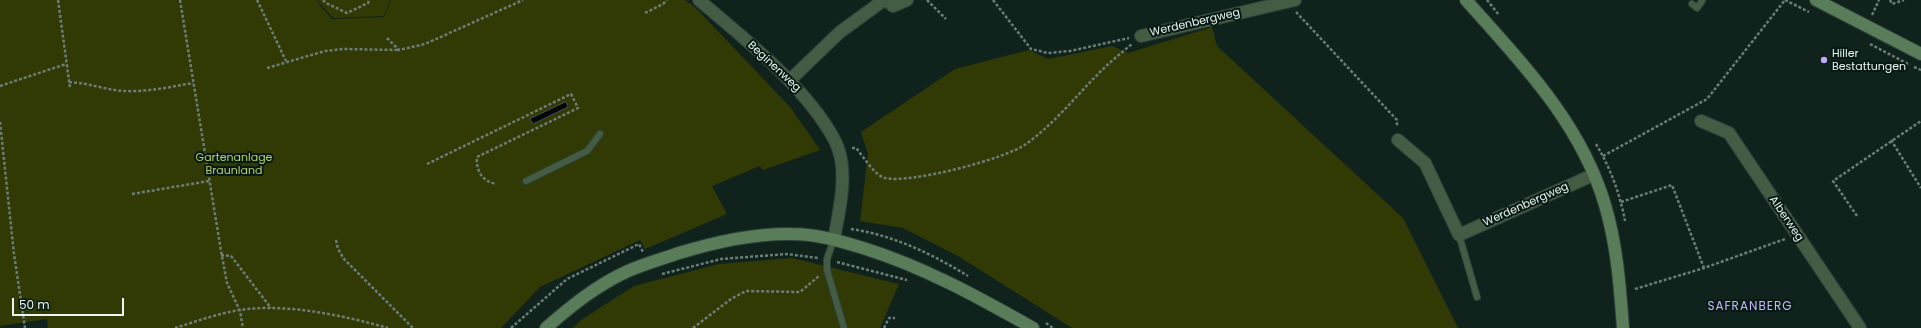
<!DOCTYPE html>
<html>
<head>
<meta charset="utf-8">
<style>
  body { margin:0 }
  #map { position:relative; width:1921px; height:328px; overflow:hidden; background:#0f231c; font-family:Poppins,sans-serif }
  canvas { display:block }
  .scale { position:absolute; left:12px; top:298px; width:112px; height:18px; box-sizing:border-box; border:2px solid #eaf6f1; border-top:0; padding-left:5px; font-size:12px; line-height:14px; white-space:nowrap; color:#eaf6f1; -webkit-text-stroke:3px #061913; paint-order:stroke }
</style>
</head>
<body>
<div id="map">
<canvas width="1921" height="328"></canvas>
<div class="scale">50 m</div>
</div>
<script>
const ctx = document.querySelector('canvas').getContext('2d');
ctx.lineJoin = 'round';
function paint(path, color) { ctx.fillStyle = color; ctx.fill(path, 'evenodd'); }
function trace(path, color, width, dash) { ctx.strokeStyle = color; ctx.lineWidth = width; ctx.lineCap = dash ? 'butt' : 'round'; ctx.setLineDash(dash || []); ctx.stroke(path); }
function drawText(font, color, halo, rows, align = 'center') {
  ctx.font = font + ' Poppins,sans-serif'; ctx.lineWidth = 4; ctx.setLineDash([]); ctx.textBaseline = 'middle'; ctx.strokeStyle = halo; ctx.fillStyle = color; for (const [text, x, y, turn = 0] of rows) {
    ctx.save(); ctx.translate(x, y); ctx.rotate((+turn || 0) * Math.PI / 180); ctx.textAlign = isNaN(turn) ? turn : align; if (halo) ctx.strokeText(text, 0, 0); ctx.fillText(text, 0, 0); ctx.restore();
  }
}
paint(new Path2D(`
  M0,0H316L332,19L384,17L391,0H685L695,7L791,108L820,150L763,170L760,166L712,186L727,214L645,249L640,240L540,287L501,328H48L47,319L0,326Z
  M317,0H390L384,16L333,18Z
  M1212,27L1217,46L1403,218L1458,328H1072L958,256L903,228L860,221L868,154L861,132L955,69L1029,50L1048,59L1112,46L1128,53Z
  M792,258L899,284L880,328H573L581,320L634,286L719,264Z`), '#313a05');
const water = new Path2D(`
  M566,102L568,107L533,124L530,119Z`);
paint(water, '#00060a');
trace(water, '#464e4f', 1);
const lane = new Path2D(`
  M1692,4L1697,8L1702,1
  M526,181L587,151L600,134
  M1459,235L1477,297
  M834,239L827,259V270L844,328`);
const street = new Path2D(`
  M699,0C741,36 785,70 818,114C825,124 834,136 838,148C848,175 839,212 834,239
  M887,0L893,6L907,0
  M1141,36L1295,0
  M790,80L840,32L884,0
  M1701,121L1729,133L1860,328
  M1398,140L1425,163L1459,235L1593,175`);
const secondary = new Path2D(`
  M1466,0C1521,62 1581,123 1605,205C1617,245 1620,287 1623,328
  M1816,0L1921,54
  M546,328C571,306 597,285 628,271C644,264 662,259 679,253C715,242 754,233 792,234C817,234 840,241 863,248C924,267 978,297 1033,328`);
trace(lane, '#2e413a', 8);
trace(street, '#2e413a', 14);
trace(secondary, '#2e413a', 14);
trace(new Path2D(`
  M58,0L70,88
  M180,0L221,251L227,283L240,311L243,328
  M257,0L286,61
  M323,0L326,3L347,13L368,3L369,0
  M927,0L946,19
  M993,0L1031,49L1048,53L1070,51L1129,38
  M1487,0L1499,15
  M1785,0L1809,12
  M1890,0L1892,4L1904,0
  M1296,12L1397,120V127
  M645,13L663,4L667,0
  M1872,15L1879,0
  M387,38L399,50L425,44L523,0
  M1870,44L1910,65
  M1914,67L1921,70
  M267,68L325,51L343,49L398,50
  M69,82C89,83 106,90 124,91C147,92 170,87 193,83
  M0,86L66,64
  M0,122L14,254L25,328
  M1891,140L1921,188
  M1596,144C1610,167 1620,194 1625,221
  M852,148H856C864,157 874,175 885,178C910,184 1005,159 1026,144C1054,124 1076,96 1100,72C1110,62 1121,53 1132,44
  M1603,156L1707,99L1785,0
  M427,164L571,94L578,108L477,157C476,171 482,181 496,184
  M132,194L209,181
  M1621,202L1672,185L1704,268
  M1857,216L1833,181L1921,121
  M851,229C893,235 932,254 968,276
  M336,240L338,249L344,259L413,328
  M221,255L231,256L271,308
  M837,262L907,280
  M662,274L721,259L787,254L818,258
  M1635,289L1704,268L1785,239
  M1046,323L1053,328
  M175,328C194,322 214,315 234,311C281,302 342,315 388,328
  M511,328L567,279L639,244L643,252
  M693,328L731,299L746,291L800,292L819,276
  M884,328L889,318H895`), '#6c7d77', 2.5, [3, 2]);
trace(lane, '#445b44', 6);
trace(street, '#445b44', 12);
trace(secondary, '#587d58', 12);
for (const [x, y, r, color] of [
  [1824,60,4,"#bda9f5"]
]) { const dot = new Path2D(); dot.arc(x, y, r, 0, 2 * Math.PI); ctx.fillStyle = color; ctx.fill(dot); trace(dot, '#061913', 1.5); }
drawText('11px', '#eaf6f1', '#061913', [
  ["Werdenbergweg",1195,23,-13],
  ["Beginenweg",774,67,43],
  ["Werdenbergweg",1526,205,-24],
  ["Alberweg",1786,219,56]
]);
drawText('11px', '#eaf6f1', '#061913', [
  ["Hiller",1832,54],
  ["Bestattungen",1832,67]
], 'left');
drawText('11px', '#b8d067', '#061913', [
  ["Gartenanlage",234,158],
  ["Braunland",234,171]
]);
ctx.letterSpacing = '1px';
drawText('12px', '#c9b7fe', '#061913', [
  ["SAFRANBERG",1750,307]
]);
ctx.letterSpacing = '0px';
</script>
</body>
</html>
